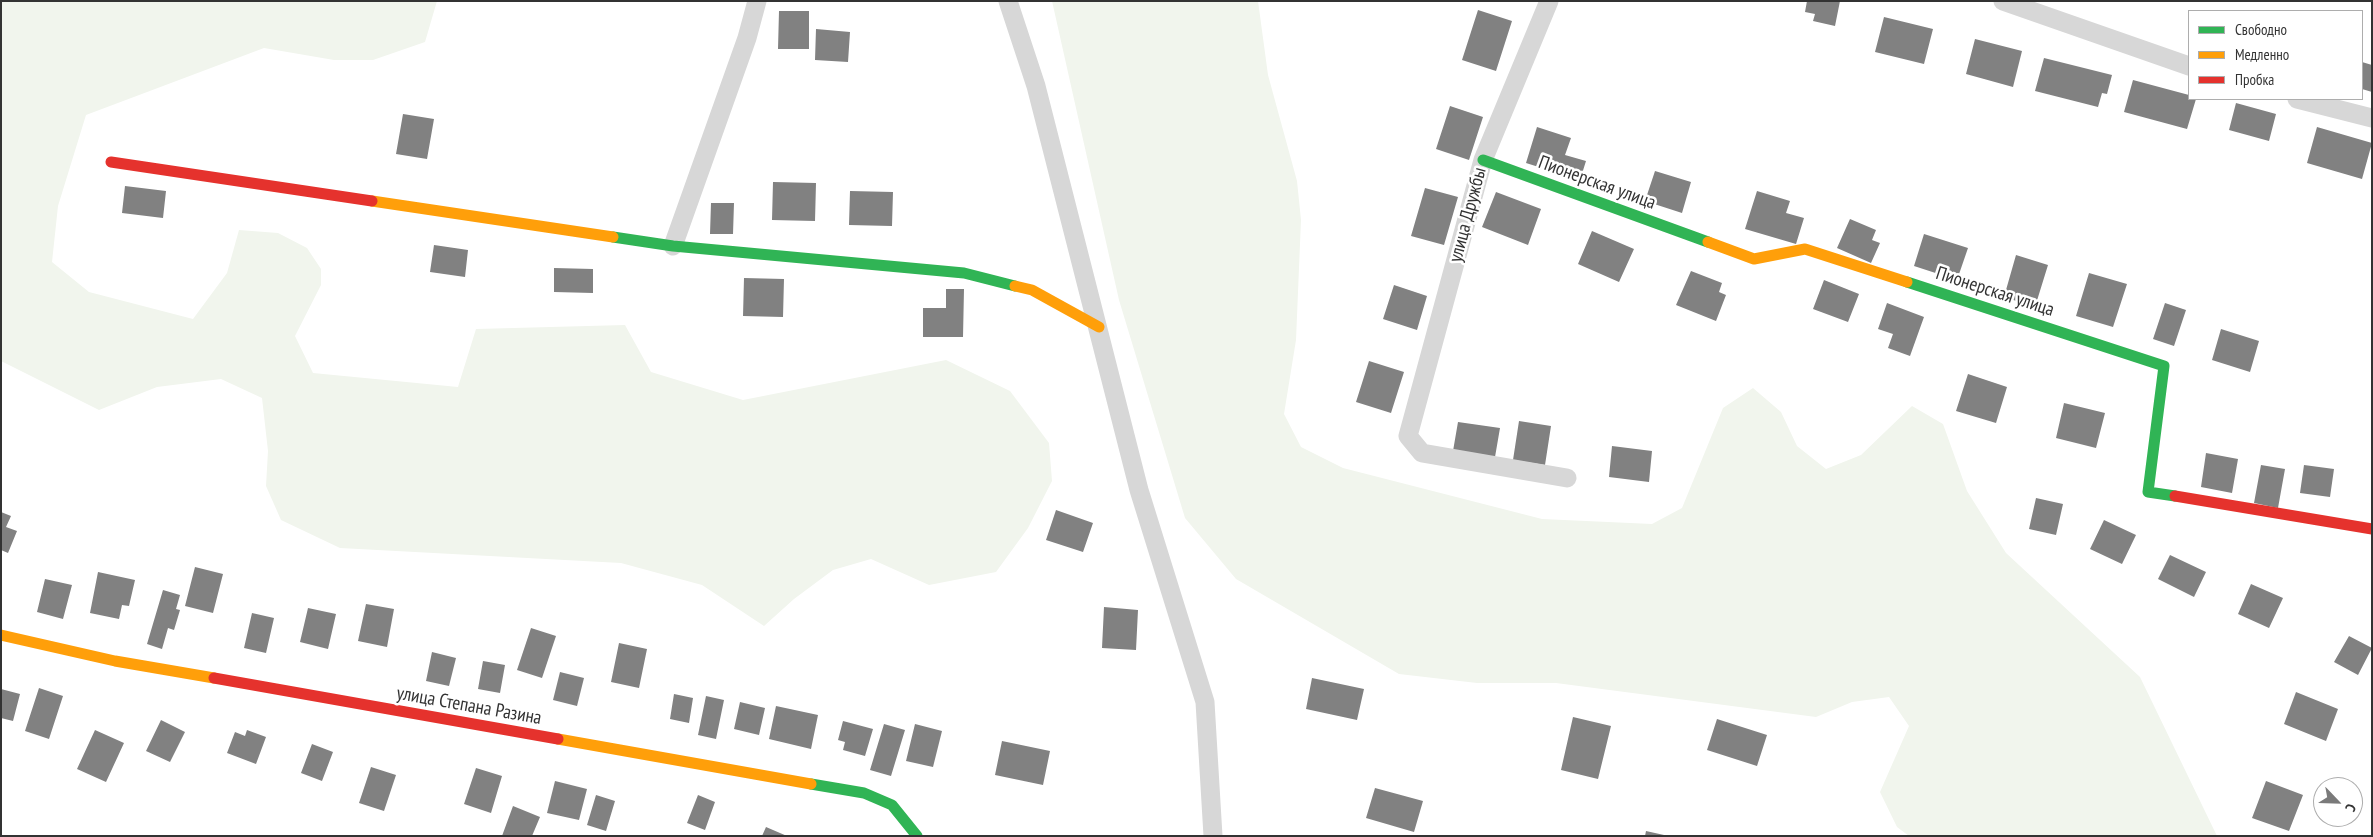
<!DOCTYPE html>
<html>
<head>
<meta charset="utf-8">
<style>
  body { margin:0 }
  #map { position:relative; width:2373px; height:837px; overflow:hidden; background:#fff; font-family:"PT Sans Narrow",sans-serif }
  canvas { display:block }
  .frame { position:absolute; inset:0; border:2px solid #333; pointer-events:none }
  .legend { position:absolute; left:2188px; top:10px; width:175px; height:90px; box-sizing:border-box; background:#fff; border:1px solid #adadad; margin:0; padding:6px 9px; list-style:none; font-size:15px; color:#333 }
  .legend li { display:flex; align-items:center; gap:10px; height:25px }
  .legend b { width:25px; border:1px solid #adadad }
  .north { position:absolute; left:2313px; top:777px; width:50px; height:50px; box-sizing:border-box; background:#fff; border:1px solid #adadad; border-radius:50%; rotate:114deg; font-size:14px; font-weight:700; line-height:20px; text-align:center; color:#333 }
  .north::after { content:''; display:block; margin:auto; width:18px; height:22px; background:#7a7a7a; clip-path:polygon(50% 0,100% 100%,50% 72%,0 100%) }
</style>
</head>
<body>
<div id="map">
<canvas width="2373" height="837"></canvas>
<div class="frame"></div>
<ul class="legend">
<li><b style="height:6px;background:#30b455"></b>Свободно</li>
<li><b style="height:6px;background:#ff9f0a"></b>Медленно</li>
<li><b style="height:6px;background:#e5322d"></b>Пробка</li>
</ul>
<div class="north">С</div>
</div>
<script>
const context = document.querySelector('canvas').getContext('2d');
context.lineJoin = 'round';
function fill(path, color) { context.fillStyle = color; context.fill(path, 'evenodd'); }
const poly = rows => new Path2D(rows.map(r => 'M' + r).join(''));
function trace(path, color, width, dash) { context.strokeStyle = color; context.lineWidth = width; context.lineCap = dash ? 'butt' : 'round'; context.setLineDash(dash || []); context.stroke(path); }
function write(font, color, halo, rows, align = 'center') {
  context.font = font + ' "PT Sans Narrow",sans-serif'; context.lineWidth = 5; context.setLineDash([]); context.textBaseline = 'middle'; context.strokeStyle = halo; context.fillStyle = color; for (const [text, x, y, turn = 0] of rows) {
    context.save(); context.translate(x, y); context.rotate((+turn || 0) * Math.PI / 180); context.textAlign = isNaN(turn) ? turn : align; if (halo) context.strokeText(text, 0, 0); context.fillText(text, 0, 0); context.restore();
  }
}
fill(poly([
  [1,1,437,1,425,42,373,60,334,60,264,48,86,115,58,206,52,262,89,292,193,319,227,273,239,230,278,233,307,248,321,269,321,285,295,336,313,373,458,387,476,329,625,325,651,372,743,400,946,360,1010,391,1049,443,1052,481,1028,528,996,572,929,585,871,559,833,570,794,599,764,626,702,585,621,563,340,548,281,520,266,486,268,451,262,398,221,379,157,387,99,410,1,361],
  [1052,1,1258,1,1268,75,1297,181,1301,220,1296,340,1284,414,1301,447,1343,468,1542,519,1652,524,1682,508,1723,408,1753,388,1781,412,1797,446,1826,469,1861,455,1912,406,1943,424,1967,491,2006,553,2140,677,2217,836,1909,836,1897,827,1880,792,1909,726,1889,697,1852,702,1816,717,1556,683,1477,683,1399,674,1236,579,1185,518,1119,300]
]), '#f1f5ed');
fill(poly([
  [1807,1,1840,1,1835,26,1813,21,1815,14,1805,12],
  [1478,10,1512,21,1496,71,1462,60],
  [779,11,809,11,809,49,778,49],
  [1884,17,1933,29,1924,64,1875,52],
  [816,29,850,32,848,62,815,60],
  [1975,39,2022,51,2013,87,1966,74],
  [2044,58,2112,75,2107,94,2102,93,2098,107,2035,91],
  [2362,62,2372,65,2372,92,2362,89],
  [2133,80,2189,95,2189,99,2196,99,2187,129,2124,112],
  [2236,103,2276,114,2269,141,2229,130],
  [1450,106,1483,117,1469,160,1436,149],
  [403,114,434,119,427,159,396,154],
  [1537,127,1571,138,1565,155,1586,161,1580,180,1526,163],
  [2317,127,2372,143,2362,179,2307,163],
  [1655,171,1691,182,1682,213,1645,201],
  [773,182,816,183,815,221,772,220],
  [125,186,166,191,163,218,122,213],
  [1425,188,1458,197,1444,245,1411,236],
  [850,191,893,192,892,226,849,225],
  [1757,191,1790,201,1786,213,1804,218,1796,244,1745,229],
  [1496,192,1541,209,1528,245,1482,227],
  [711,203,734,203,733,234,710,234],
  [1850,219,1876,230,1872,240,1880,243,1871,263,1837,248],
  [1592,231,1634,249,1619,282,1578,264],
  [1924,234,1968,248,1957,280,1914,266],
  [434,245,468,250,465,277,430,272],
  [2016,255,2048,265,2035,307,2004,297],
  [554,268,593,269,593,293,554,292],
  [1691,271,1722,283,1719,292,1726,295,1716,321,1676,305],
  [2089,273,2127,284,2113,327,2076,316],
  [744,278,784,279,783,317,743,316],
  [1824,280,1859,294,1848,322,1813,309],
  [1394,285,1427,296,1417,330,1383,319],
  [946,289,964,289,963,337,923,337,923,308,946,308],
  [1887,303,1924,317,1910,356,1888,348,1893,334,1878,329],
  [2165,303,2186,310,2174,346,2153,339],
  [2221,329,2259,341,2250,372,2212,360],
  [1369,361,1404,372,1391,413,1356,402],
  [1968,374,2007,387,1996,423,1956,411],
  [2064,403,2105,413,2096,448,2056,438],
  [1519,421,1551,426,1545,465,1513,460],
  [1458,422,1500,428,1495,457,1453,451],
  [1612,446,1652,451,1649,482,1609,477],
  [2206,453,2238,459,2232,493,2201,487],
  [2261,465,2285,469,2278,508,2254,503],
  [2304,465,2334,469,2330,497,2300,493],
  [2036,498,2063,504,2056,535,2029,529],
  [1056,510,1093,523,1083,552,1046,540],
  [1,512,11,516,6,527,17,531,8,553,1,550],
  [2104,520,2136,535,2122,564,2090,549],
  [2170,555,2206,572,2194,597,2158,579],
  [195,567,223,574,213,613,185,606],
  [98,572,135,580,129,606,122,605,119,619,90,613],
  [45,579,72,585,63,619,37,612],
  [2251,584,2283,598,2269,628,2238,614],
  [163,590,180,595,176,609,180,610,174,630,168,628,162,649,147,644],
  [366,604,394,609,387,647,358,641],
  [1104,607,1138,610,1136,650,1102,648],
  [308,608,336,614,328,649,300,642],
  [252,613,274,618,266,653,244,648],
  [531,628,556,636,542,678,517,670],
  [2349,636,2372,648,2358,675,2334,662],
  [619,643,647,649,639,688,611,682],
  [432,652,456,658,449,686,426,681],
  [483,661,505,665,500,693,478,689],
  [560,672,584,678,577,706,553,700],
  [1312,678,1364,689,1357,720,1306,709],
  [39,688,63,696,49,739,25,731],
  [1,689,20,694,13,721,1,718],
  [2296,692,2338,709,2326,741,2284,724],
  [674,694,693,698,689,723,670,719],
  [706,696,724,700,716,739,698,735],
  [740,702,765,708,759,735,734,729],
  [776,706,818,715,811,749,769,739],
  [1573,717,1611,726,1598,779,1561,770],
  [1717,719,1767,735,1757,766,1707,750],
  [161,720,185,732,170,762,146,751],
  [843,721,873,729,865,756,843,750,845,742,838,740],
  [884,724,905,730,891,776,870,770],
  [915,724,942,731,933,767,906,761],
  [95,730,124,743,106,782,77,769],
  [247,730,266,737,256,764,227,753,235,732,245,736],
  [1002,741,1050,751,1043,785,995,775],
  [312,744,333,752,322,781,301,773],
  [371,767,396,775,384,811,359,803],
  [476,768,502,776,491,813,464,804],
  [555,781,587,789,579,820,547,813],
  [2266,781,2303,795,2289,831,2252,818],
  [1375,788,1423,801,1414,832,1366,818],
  [596,795,615,801,606,831,587,825],
  [698,795,715,802,705,830,687,823],
  [513,806,540,817,532,836,502,836],
  [766,827,787,836,762,836],
  [1646,831,1664,835,1664,836,1645,836]
]), '#818181');
trace(poly([
  [1008,1,1036,86,1139,490,1205,702,1213,836],
  [1549,1,1483,160,1408,436,1422,453,1567,478],
  [2003,1,2189,66],
  [2297,99,2372,118],
  [673,246,747,38,757,1]
]), '#d7d7d7', 19);
trace(poly([
  [1483,160,1708,242],
  [613,237,673,246,964,273,1015,286],
  [1907,282,2164,366,2148,492,2175,496],
  [811,784,864,793,892,805,917,836]
]), '#30b455', 11);
trace(poly([
  [372,201,613,237],
  [1708,242,1754,259,1805,249,1907,282],
  [1015,286,1032,290,1099,327],
  [1,635,115,661,214,678],
  [558,739,811,784]
]), '#ff9f0a', 11);
trace(poly([
  [111,162,372,201],
  [2175,496,2372,529],
  [214,678,558,739]
]), '#e5322d', 11);
write('19px', '#333', '#fff', [
  ["Пионерская улица",1597,183,20],
  ["улица Дружбы",1468,215,-75],
  ["Пионерская улица",1995,292,18],
  ["улица Степана Разина",469,706,10]
]);
</script>
</body>
</html>
